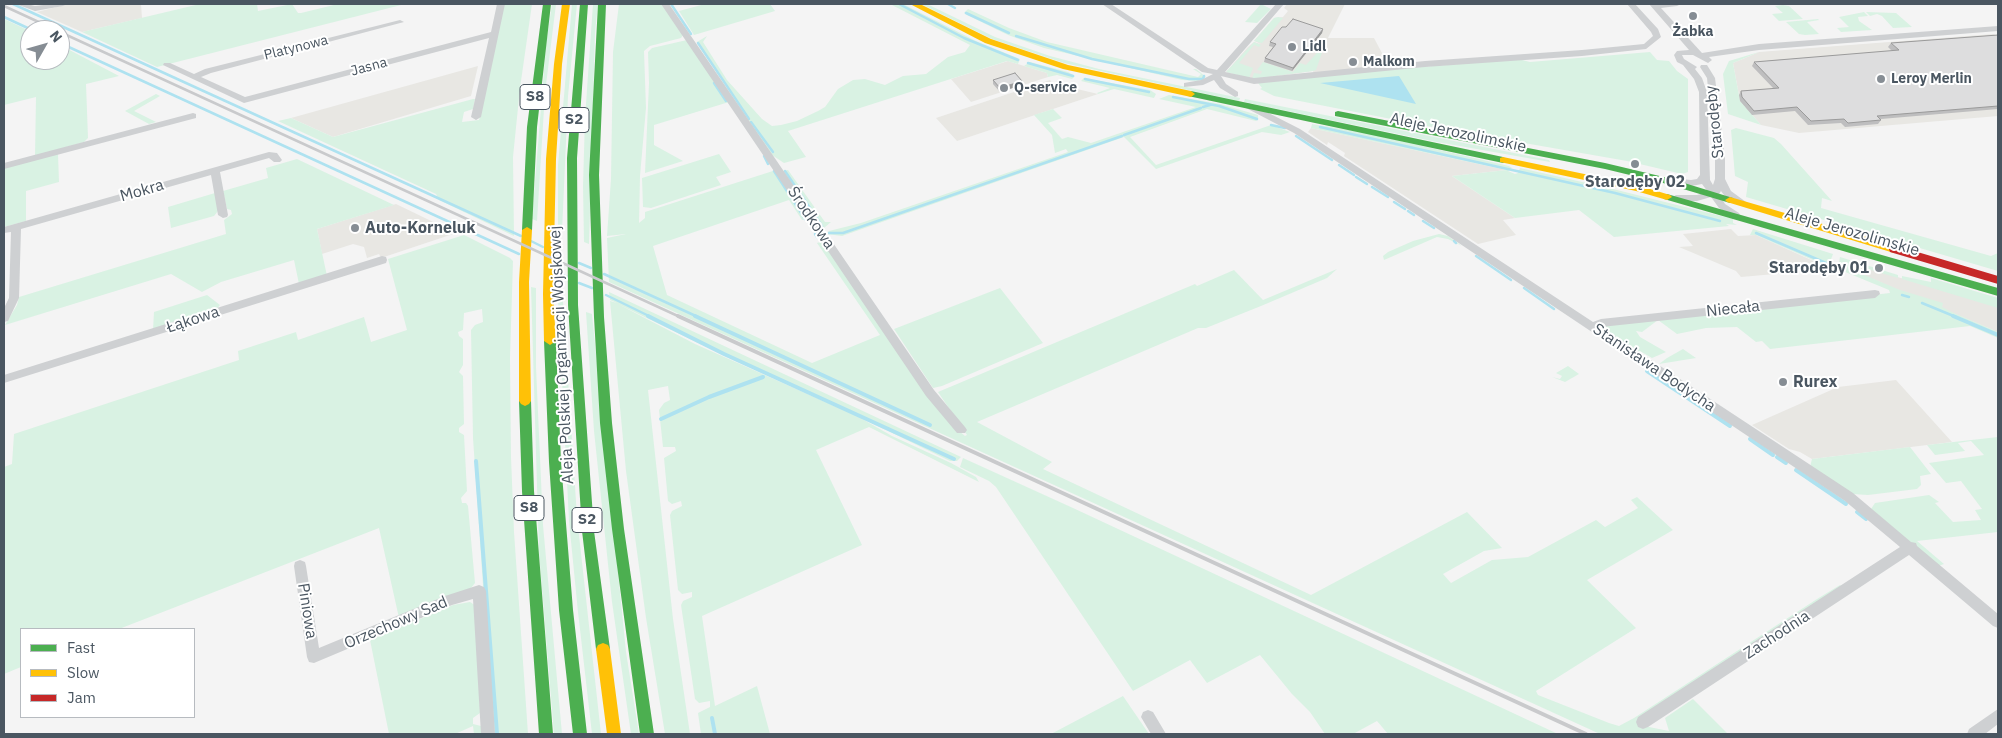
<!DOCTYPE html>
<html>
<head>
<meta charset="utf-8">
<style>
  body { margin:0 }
  #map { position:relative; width:2002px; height:738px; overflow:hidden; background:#f4f4f4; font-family:"IBM Plex Sans",sans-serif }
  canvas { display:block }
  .frame { position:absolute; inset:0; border:5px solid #4a5661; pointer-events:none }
  .legend { position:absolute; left:20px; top:628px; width:175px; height:90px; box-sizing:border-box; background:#fff; border:1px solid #b7bbc0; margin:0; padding:6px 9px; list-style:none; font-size:15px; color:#4a5661 }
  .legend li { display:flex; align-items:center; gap:10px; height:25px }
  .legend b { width:25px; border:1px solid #b7bbc0 }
  .north { position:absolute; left:20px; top:20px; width:50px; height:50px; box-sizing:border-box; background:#fff; border:1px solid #b7bbc0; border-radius:50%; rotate:52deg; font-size:14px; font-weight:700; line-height:20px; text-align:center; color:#4a5661 }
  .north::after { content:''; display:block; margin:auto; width:18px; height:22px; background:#868d94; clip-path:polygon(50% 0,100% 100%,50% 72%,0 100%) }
</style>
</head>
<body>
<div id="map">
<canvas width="2002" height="738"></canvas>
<div class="frame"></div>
<ul class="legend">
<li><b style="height:6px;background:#4caf50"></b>Fast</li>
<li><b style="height:6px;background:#ffc107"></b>Slow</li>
<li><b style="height:6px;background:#c62828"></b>Jam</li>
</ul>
<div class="north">N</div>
</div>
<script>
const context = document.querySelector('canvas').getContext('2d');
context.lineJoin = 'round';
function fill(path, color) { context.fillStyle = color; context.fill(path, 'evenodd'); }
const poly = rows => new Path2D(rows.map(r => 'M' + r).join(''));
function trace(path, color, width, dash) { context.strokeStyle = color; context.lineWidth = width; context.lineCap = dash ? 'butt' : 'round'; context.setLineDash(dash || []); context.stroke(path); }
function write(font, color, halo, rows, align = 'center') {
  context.font = font + ' "IBM Plex Sans",sans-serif'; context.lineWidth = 4; context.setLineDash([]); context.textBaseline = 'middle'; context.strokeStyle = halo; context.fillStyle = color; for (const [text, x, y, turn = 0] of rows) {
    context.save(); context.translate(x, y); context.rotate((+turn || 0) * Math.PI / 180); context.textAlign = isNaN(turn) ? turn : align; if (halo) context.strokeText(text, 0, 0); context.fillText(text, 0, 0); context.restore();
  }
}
fill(poly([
  [68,4,141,4,142,18,82,32,37,12],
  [1287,4,1345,4,1328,38,1374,38,1391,70,1315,76,1313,71,1256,79,1226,72,1248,47,1254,42,1261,44,1254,41,1274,18,1283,17,1288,11,1284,8],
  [1993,34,1998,36,1998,116,1799,133,1761,125,1740,101,1733,63,1759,52],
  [1008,61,1047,73,1048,77,971,102,951,79],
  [478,66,471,96,333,137,291,118],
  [1050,80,1052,83,1098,94,957,141,936,118],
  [1311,128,1507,170,1452,176,1515,218,1503,220,1516,235,1478,244,1344,156,1345,153,1328,142,1327,145,1308,132],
  [396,204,456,233,381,258,379,254,367,258,364,247,353,244,322,254,317,229],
  [1731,229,1738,236,1756,235,1831,269,1741,277,1736,271,1679,247,1693,246,1683,234],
  [1844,261,1998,307,1998,332,1844,267],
  [1896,380,1952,442,1812,459,1800,452,1789,449,1752,425,1838,387]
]), '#e8e7e3');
fill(poly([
  [200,4,257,4,258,11,292,4,298,13,301,13,338,4,405,4,157,67,82,32],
  [504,4,532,4,520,88,513,157,514,236,439,200,436,194,278,121,291,118,333,137,473,99,475,99,473,109,464,112,462,122,479,120],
  [552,4,556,4,545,93,537,221,532,219,546,45],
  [572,4,577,4,568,96,562,232,558,230,558,165],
  [593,4,598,4,595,33,589,244,584,242,583,186,585,118],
  [619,4,663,4,683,35,681,38,650,46,644,51,646,108,640,176,639,223,645,218,645,212,776,170,808,218,802,220,789,200,653,246,667,295,812,363,880,335,817,243,823,241,959,431,965,436,967,435,938,392,1195,284,1197,286,1234,270,1263,300,1337,269,1327,278,1261,306,1206,328,1198,328,977,422,1052,462,1043,469,1311,595,1467,512,1502,548,1484,551,1443,574,1451,583,1492,560,1528,557,1596,520,1605,527,1638,508,1631,500,1637,497,1673,530,1587,580,1636,628,1536,691,1538,695,1609,723,1619,726,1634,718,1817,599,1840,585,1842,587,1644,726,1669,731,1665,718,1693,699,1728,734,1600,734,609,282,607,238,626,234,607,236,611,179,613,52],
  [705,4,770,4,775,11,694,35,679,11],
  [890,4,903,4,976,41,1020,59,1018,64,1007,61,788,131,806,157,784,163,772,155,697,42,707,36,703,42,727,80,762,119,772,126,781,125,797,121,818,111,825,107,838,89,853,80,865,79,885,85,903,76,926,74,948,57,965,52,970,45],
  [921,4,927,4,995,37,1050,56,1099,69,1240,98,1239,101,1064,63,992,39],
  [1261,4,1271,9,1257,23,1245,22],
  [1783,5,1789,6,1803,19,1779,21,1772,14,1783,13,1775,6],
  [968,9,1009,28,1047,42,1198,77,1201,74,1193,69,1196,69,1206,77,1198,81,1182,80,1044,48,1008,35,967,15,964,13],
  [1864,12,1868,16,1858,17,1859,21,1872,30,1841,32,1837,28,1849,27,1839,17],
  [1866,12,1896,13,1912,27,1893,28,1882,16,1877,14,1870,16],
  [1278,17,1283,18,1262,43,1254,41,1274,18],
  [4,19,30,31,30,60,60,60,60,45,119,76,86,84,88,138,84,142,35,156,36,97,4,105],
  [1818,19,1819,20,1807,22,1819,34,1805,35,1799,34,1786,22],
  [687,40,729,102,654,125,654,145,683,161,645,173,649,83,648,52,652,48],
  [1254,42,1261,45,1259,47,1254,45,1239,63,1253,68,1249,78,1226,72],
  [1325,44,1316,70,1313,71,1252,79,1254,73,1261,74,1262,71,1257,70,1263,62,1293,72,1300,63,1306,65],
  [1650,52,1657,60,1669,61,1677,71,1688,79,1688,172,1682,174,1627,161,1427,126,1274,96,1260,89,1262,88,1258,83,1315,76,1518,59,1530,62],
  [1759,52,1733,63,1740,101,1761,125,1728,114,1723,74,1729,61],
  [1030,62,1068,72,1075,76,1072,79,1057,75,1048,77,1047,73,1024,66],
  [1084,78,1150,90,1156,94,1154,98,1114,89,1098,94,1097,93,1110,88,1081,81],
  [156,94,160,96,134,111,156,122,149,124,125,111],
  [1169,95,1220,104,1258,115,1258,119,1256,121,1207,109,1130,137,1156,165,1271,125,1290,132,1281,135,1262,132,1156,169,1124,137,842,236,826,234,829,231,861,223,1068,152,1066,149,1055,153,1052,135,1034,115,1053,109,1062,118,1048,123,1062,139,1068,137,1091,143,1196,107,1159,99],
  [1245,99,1549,160,1550,162,1437,142,1244,102],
  [1312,124,1366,133,1509,166,1512,168,1508,171,1515,174,1518,173,1520,168,1609,188,1733,219,1733,223,1737,225,1726,224,1729,226,1614,237,1579,210,1515,218,1452,176,1507,170,1311,128],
  [1736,128,1774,138,1781,144,1832,201,1822,198,1821,208,1991,256,1998,253,1998,271,1746,197,1748,182,1735,176,1731,130],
  [58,154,59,182,26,191,26,221,4,227,4,168],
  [719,154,731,172,716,177,721,185,651,208,643,207,642,178],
  [297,159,394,205,317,229,327,276,299,284,294,260,221,282,202,292,171,274,5,325,17,305,19,297,226,234,224,220,232,214,231,210,227,209,223,191,268,178,266,168],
  [788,170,825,222,831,222,824,228,820,227,782,171],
  [215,193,218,211,214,216,171,228,168,207],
  [1753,229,1833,254,1830,262,1824,265,1756,235,1750,235],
  [1439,234,1448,236,1462,246,1448,239,1437,237,1384,260,1383,256,1388,252,1413,241],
  [464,235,510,258,513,261,510,358,511,457,514,532,528,734,493,734,473,438,471,330,475,325,483,322,482,309,464,313,463,330,458,332,459,336,463,339,463,365,459,372,463,376,464,424,459,428,459,432,464,435,467,491,461,498,462,503,466,503,468,506,475,583,471,588,399,618,379,528,119,629,21,629,21,667,4,674,4,467,12,464,14,434,239,360,238,351,296,332,298,340,364,317,371,342,407,330,388,259],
  [1840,257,1898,275,1898,278,1861,267,1850,269,1900,290,1943,303,1942,307,1954,313,1998,332,1998,338,1970,326,1770,349,1762,341,1756,342,1737,327,1706,328,1677,334,1658,320,1642,332,1636,331,1640,337,1666,352,1652,358,1640,351,1638,353,1601,327,1607,325,1890,293,1889,290,1838,269],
  [1902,276,1931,282,1931,278,1998,298,1998,308,1902,279],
  [531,287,536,288,536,367,543,525,562,734,554,734,539,552],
  [1000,288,1043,343,942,386,933,388,894,329],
  [609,292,961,457,957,461,950,461,857,416,892,436,951,463,976,477,979,482,869,427,816,450,862,545,702,616,715,706,757,686,770,734,701,734,698,713,710,707,710,701,699,703,695,699,681,605,683,601,692,597,692,592,682,594,678,590,670,515,672,511,682,506,681,501,672,504,668,501,664,458,676,451,675,447,663,447,659,410,664,403,670,400,668,386,648,390,673,619,690,734,665,734,646,618,626,471,610,301,617,303,610,300],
  [618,304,700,344,848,412,695,344],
  [207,295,220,305,216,310,153,330,154,312],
  [558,299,563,301,577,517,601,734,592,734,578,612,569,521],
  [586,312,592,314,626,652,639,734,631,734,612,602,594,431],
  [1683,349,1696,358,1659,364,1667,358],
  [1568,366,1579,374,1565,382,1552,377,1560,379,1562,376,1556,373],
  [1998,437,1998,532,1917,541,1944,564,1938,566,1871,509,1875,503,1929,495,1939,502,1935,503,1953,522,1981,520,1975,510,1982,509,1961,481,1946,483,1929,463,1984,455,1971,441,1958,443,1965,451,1935,455,1927,445],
  [1910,447,1931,474,1920,476,1921,485,1917,489,1868,495,1852,494,1810,467,1812,459],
  [963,458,1073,508,1558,734,1388,734,1377,721,1353,734,1325,734,1310,712,1292,694,1260,655,1207,683,1190,660,1133,691,996,487,989,481,960,467],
  [470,602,476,606,480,713,473,718,473,724,481,726,483,734,474,734,473,726,455,734,389,734,370,640,453,605],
  [1123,696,1149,734,1051,734]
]), '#d9f2e3');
fill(poly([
  [1399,76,1416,104,1320,83]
]), '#aee2f0');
trace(poly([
  [13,4,521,236],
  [671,4,691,34],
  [899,4,964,38,1018,60],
  [948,4,955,8],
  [966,13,1009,33],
  [4,17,32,30],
  [1016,36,1092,59,1189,79,1203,79,1204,76],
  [60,43,519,254],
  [698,43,749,119],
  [1028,63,1073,76],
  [1085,79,1149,92],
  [714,83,726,101],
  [1173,97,1219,106,1257,119],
  [1203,107,1210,105],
  [751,122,773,152],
  [1271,125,1285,128],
  [1320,127,1615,193,1720,221],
  [1124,135,1201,108],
  [1296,136,1332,160],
  [764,156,768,164],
  [1339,165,1354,175],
  [774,171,805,219],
  [785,171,822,226],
  [1356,177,1367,184],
  [1372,187,1388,197],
  [1394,202,1405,209],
  [1408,211,1414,215],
  [1423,221,1434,228],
  [810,225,814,231],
  [829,233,843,233,1122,136],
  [1756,233,1826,263],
  [815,234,817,237],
  [531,241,543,247],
  [1454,241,1456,243],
  [1476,256,1511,280],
  [579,263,591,268],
  [554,271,567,277],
  [604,274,698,317],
  [579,283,592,288],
  [1524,288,1554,309],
  [606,295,651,317],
  [1902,295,1909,297],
  [1922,303,1956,317]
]), '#aee2f0', 2.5);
trace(poly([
  [648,316,724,354,954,459],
  [695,316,930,425],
  [1953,316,1998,335],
  [1647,371,1730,426],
  [661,419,709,397,763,377],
  [1750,439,1773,455],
  [1777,457,1786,463],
  [476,461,497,734],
  [1796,470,1846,504],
  [1857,512,1866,519],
  [712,718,715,734]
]), '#aee2f0', 4);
fill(poly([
  [16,4,27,4,35,6,51,4,67,4,63,6,35,11,16,4],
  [497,4,505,4,481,117,476,120,471,117,489,38,244,103,163,65,164,63,170,63,194,74,205,69,400,20,404,22,211,73,201,77,245,97,491,32,497,4],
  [661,4,669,4,934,390,965,427,967,430,965,433,957,433,926,396,661,4],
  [1102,4,1111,4,1208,68,1217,70,1276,4,1284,4,1225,72,1254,78,1425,61,1582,50,1644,44,1653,36,1651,32,1627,4,1635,4,1658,29,1661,37,1646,49,1582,56,1425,67,1254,84,1221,76,1226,84,1238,92,1238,96,1235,97,1220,88,1214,80,1203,85,1184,87,1184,83,1201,80,1213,74,1202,72,1102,4],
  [1649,4,1681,4,1677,6,1661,8,1702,53,1759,44,1998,26,1998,31,1759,50,1709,57,1712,60,1708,63,1693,55,1682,55,1684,59,1697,67,1695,69,1702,78,1707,92,1710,180,1713,185,1715,179,1715,158,1707,78,1700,67,1701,65,1707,65,1715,78,1725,158,1725,179,1731,191,1746,202,1744,204,1738,204,1724,195,1721,191,1719,194,1725,204,1739,213,1740,215,1735,218,1719,208,1711,197,1697,201,1676,201,1671,198,1676,195,1697,195,1708,192,1702,184,1691,186,1672,184,1667,181,1672,178,1691,180,1697,179,1700,175,1699,92,1694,79,1683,65,1677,62,1674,55,1677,51,1689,50,1649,4],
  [1249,103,1300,129,1593,322,1601,319,1875,290,1879,291,1880,294,1875,298,1601,327,1853,493,1911,542,1916,543,1917,546,1998,614,1998,628,1993,626,1909,555,1648,727,1643,729,1638,727,1636,722,1638,717,1900,547,1845,501,1294,133,1246,108,1246,104,1249,103],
  [193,113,196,114,196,118,4,169,4,163,193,113],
  [269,152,277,153,282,160,280,162,274,162,269,158,220,172,228,215,227,217,223,218,218,215,211,175,21,229,19,298,8,321,4,322,4,308,9,298,11,232,4,233,4,227,269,152],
  [382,256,386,257,387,260,386,263,4,383,4,375,382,256],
  [300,560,305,562,306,566,319,648,445,596,479,585,484,587,486,591,495,734,481,734,473,599,452,605,314,663,309,662,307,657,294,566,295,562,300,560],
  [1998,709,1998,724,1985,734,1967,734,1969,729,1998,709],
  [1148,710,1153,712,1166,734,1151,734,1141,717,1143,712,1148,710]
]), '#ced0d2');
fill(poly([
  [543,4,551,4,537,127,532,230,527,233,522,230,527,127,543,4],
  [580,4,588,4,577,158,578,305,594,531,610,649,608,653,603,655,598,653,596,649,582,531,568,305,567,158,580,4],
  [598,4,606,4,599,175,604,317,612,423,624,529,654,734,640,734,612,529,600,423,594,317,589,175,598,4],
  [1191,91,1503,157,1508,160,1503,163,1188,96,1188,92,1191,91],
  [1338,111,1605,163,1668,178,1733,198,1735,200,1730,203,1663,183,1605,169,1335,116,1335,112,1338,111],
  [1667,194,1998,288,1998,296,1664,199,1662,197,1664,195,1667,194],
  [550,337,556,341,561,462,573,610,587,734,573,734,559,610,549,462,544,341,550,337],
  [525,396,529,398,531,401,534,491,553,734,539,734,522,491,519,401,521,398,525,396]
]), '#4caf50');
fill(poly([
  [562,4,570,4,562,64,556,159,553,294,556,341,550,345,544,341,543,294,546,159,554,64,562,4],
  [910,4,920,4,991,39,1068,65,1191,91,1195,94,1191,97,1063,69,985,43,910,4],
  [1503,157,1637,185,1670,195,1672,197,1667,200,1636,191,1500,162,1500,158,1503,157],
  [1730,197,1898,246,1899,249,1894,253,1727,202,1725,200,1730,197],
  [527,227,532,230,529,282,531,401,529,404,525,406,521,404,519,401,519,282,522,230,527,227],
  [603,643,608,645,610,649,621,734,607,734,596,649,598,645,603,643]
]), '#ffc107');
fill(poly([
  [1894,245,1998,276,1998,284,1890,252,1889,249,1890,246,1894,245]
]), '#c62828');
trace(poly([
  [4,6,56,30],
  [60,32,680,317]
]), '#c9cacc', 2.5);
trace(poly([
  [678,316,1586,734]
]), '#c9cacc', 4);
fill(poly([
  [1286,27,1323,29,1322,33,1292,71,1264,62,1265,58,1273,47,1269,46,1270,42],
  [1998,35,1998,109,1881,119,1881,120,1878,124,1845,127,1841,123,1808,125,1795,111,1752,115,1740,101,1739,95,1741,91,1774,89,1752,66,1754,62,1892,51,1888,47,1891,43],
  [993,80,1022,85,1000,92,993,84]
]), '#bebebf');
fill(poly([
  [1323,29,1322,33,1292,71,1293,68],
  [1022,81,1022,85,1000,92,1000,88]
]), '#9b9b9b');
const building = poly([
  [1293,19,1323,29,1293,68,1265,58,1276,44,1270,42,1282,27,1286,27,1293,19],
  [1998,35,1998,106,1877,116,1881,120,1848,123,1844,119,1811,121,1797,107,1754,111,1742,97,1741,91,1779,88,1754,62,1899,50,1891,43,1998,35],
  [1015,73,1022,81,1000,88,993,80,1015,73]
]);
fill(building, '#ddddde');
trace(building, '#9b9b9b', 1);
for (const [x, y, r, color] of [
  [1693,16,5,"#868d94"],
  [1292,47,5,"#868d94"],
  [1353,62,5,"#868d94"],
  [1881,79,5,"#868d94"],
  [1004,88,5,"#868d94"],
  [1635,164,5,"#868d94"],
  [355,228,5,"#868d94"],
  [1879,268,5,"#868d94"],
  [1783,382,5,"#868d94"]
]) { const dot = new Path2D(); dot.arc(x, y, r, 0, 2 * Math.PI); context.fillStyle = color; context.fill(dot); trace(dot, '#fff', 2); }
write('bold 14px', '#4a5661', '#fff', [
  ["Żabka",1693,32,"center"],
  ["Lidl",1302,47],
  ["Malkom",1363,62],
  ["Leroy Merlin",1891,79],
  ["Q-service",1014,88]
], 'left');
write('14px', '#4a5661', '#fff', [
  ["Platynowa",296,48,-14],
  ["Jasna",369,67,-15]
]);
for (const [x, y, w] of [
  [535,97,30],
  [574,120,30],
  [529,508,30],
  [587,520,30]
]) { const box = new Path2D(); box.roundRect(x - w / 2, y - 12.5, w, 25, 4); context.fillStyle = '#fff'; context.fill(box); trace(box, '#4a5661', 1); }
write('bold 15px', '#4a5661', null, [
  ["S8",535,97],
  ["S2",574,120],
  ["S8",529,508],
  ["S2",587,520]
]);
write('16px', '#4a5661', '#fff', [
  ["Starodęby",1715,122,-96],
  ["Aleje Jerozolimskie",1458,133,12],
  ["Mokra",142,191,-16],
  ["Środkowa",811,218,56],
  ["Aleje Jerozolimskie",1852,232,16],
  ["Niecała",1733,309,-6],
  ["Łąkowa",193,320,-18],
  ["Aleja Polskiej Organizacji Wojskowej",562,355,-93],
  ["Stanisława Bodycha",1654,368,34],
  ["Piniowa",307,611,81],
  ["Orzechowy Sad",396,623,-23],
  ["Zachodnia",1777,635,-33]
]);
write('bold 16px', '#4a5661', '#fff', [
  ["Starodęby 02",1635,182,"center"],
  ["Auto-Korneluk",365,228],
  ["Starodęby 01",1869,268,"right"],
  ["Rurex",1793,382]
], 'left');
</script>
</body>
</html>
